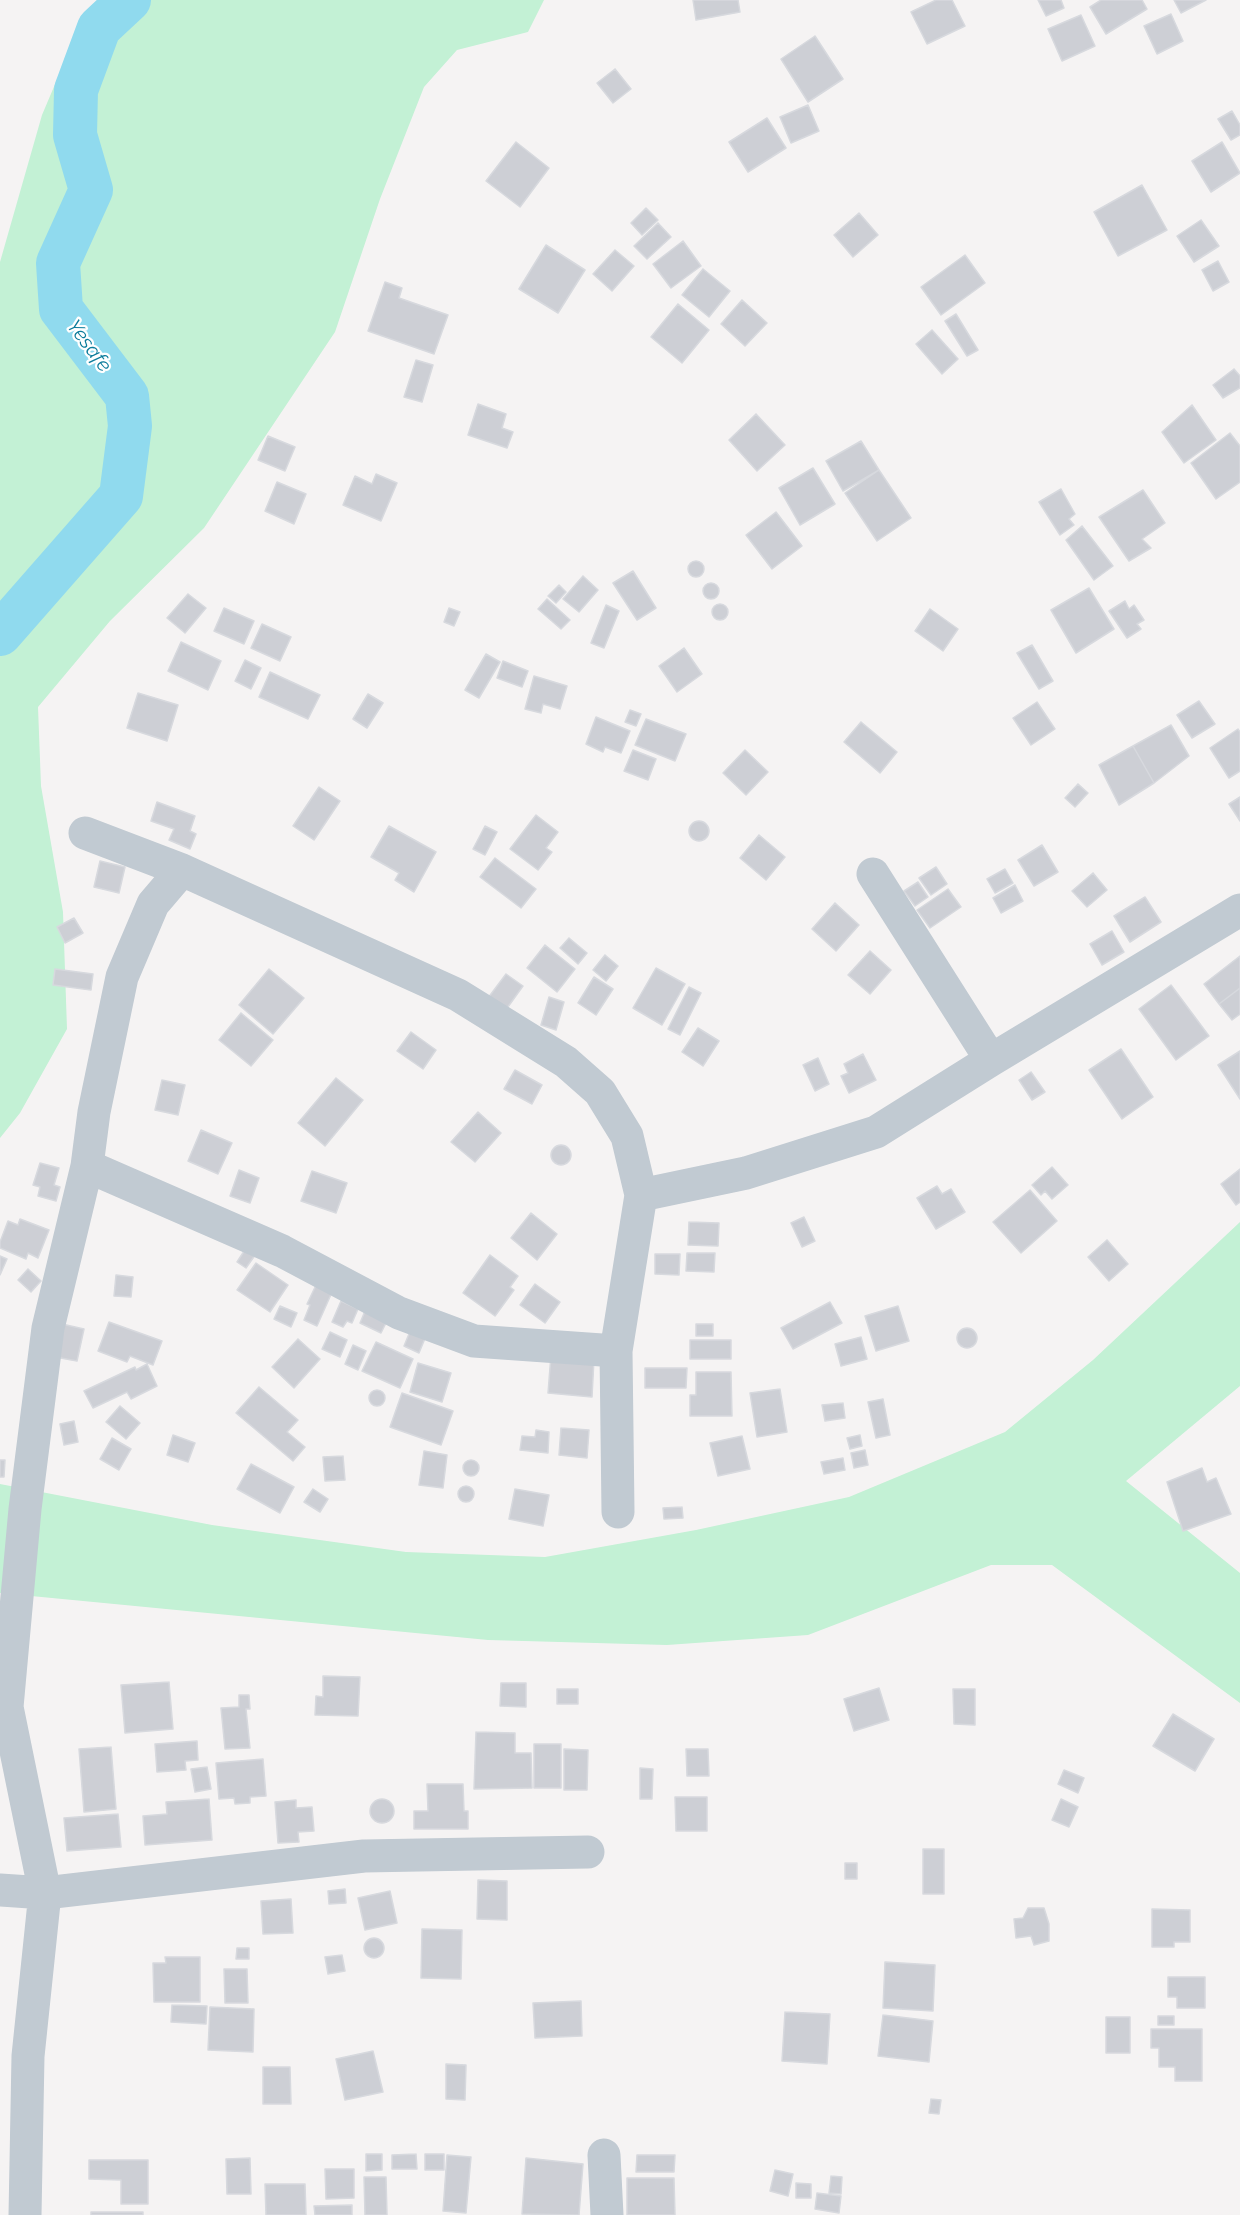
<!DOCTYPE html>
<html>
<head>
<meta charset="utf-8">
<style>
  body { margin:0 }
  canvas { display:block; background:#f5f3f3 }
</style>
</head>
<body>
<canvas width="1240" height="2215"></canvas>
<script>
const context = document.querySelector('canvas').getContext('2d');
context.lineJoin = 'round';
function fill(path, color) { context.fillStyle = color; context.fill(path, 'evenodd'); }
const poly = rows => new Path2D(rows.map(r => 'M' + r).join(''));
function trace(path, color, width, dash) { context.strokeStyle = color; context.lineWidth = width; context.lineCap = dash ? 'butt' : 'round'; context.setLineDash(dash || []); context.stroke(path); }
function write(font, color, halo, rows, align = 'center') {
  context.font = font + ' Raleway,sans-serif'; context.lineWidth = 4.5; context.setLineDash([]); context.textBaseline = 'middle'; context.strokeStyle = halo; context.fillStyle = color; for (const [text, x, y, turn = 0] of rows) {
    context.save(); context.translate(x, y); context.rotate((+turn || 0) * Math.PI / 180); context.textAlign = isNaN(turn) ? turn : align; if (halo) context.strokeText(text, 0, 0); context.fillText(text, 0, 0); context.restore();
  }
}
fill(poly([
  [104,0,544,0,528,32,457,50,424,87,380,199,335,332,204,528,110,621,38,707,41,786,63,912,67,1029,20,1113,0,1138,0,262,42,115,78,30],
  [1240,1222,1240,1386,1126,1481,1240,1573,1240,1703,1052,1565,991,1565,808,1635,667,1645,488,1640,0,1593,0,1484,212,1525,406,1552,545,1557,696,1530,849,1497,1005,1432,1093,1360]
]), '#c3f1d5');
trace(poly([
  [0,634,121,496,130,426,127,396,61,309,58,263,91,190,75,135,76,90,99,28,129,0]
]), '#90daee', 44);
const building = poly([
  [693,0,738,0,740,12,696,20,693,0],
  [936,0,952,0,965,26,927,44,911,12,936,0],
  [1038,0,1061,0,1064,8,1046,16,1038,0],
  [1101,0,1142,0,1147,9,1106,34,1090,7,1101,0],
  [1174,0,1206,0,1181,13,1174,0],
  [1171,14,1183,41,1157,54,1144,26,1171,14],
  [1081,15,1095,46,1062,61,1048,29,1081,15],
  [815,36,843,79,808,102,781,59,815,36],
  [615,69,631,89,613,103,597,83,615,69],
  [808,105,819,131,791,143,780,117,808,105],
  [1232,111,1240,125,1240,135,1231,140,1218,119,1232,111],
  [767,118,786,148,748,172,729,142,767,118],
  [516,142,549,168,520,207,486,181,516,142],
  [1222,142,1240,173,1211,192,1192,161,1222,142],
  [1142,185,1167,230,1118,256,1094,212,1142,185],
  [646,208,658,220,642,235,631,223,646,208],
  [859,213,878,235,853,257,834,235,859,213],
  [1201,220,1219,246,1194,262,1177,236,1201,220],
  [658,223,671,237,647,259,634,246,658,223],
  [683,241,701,266,671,288,653,264,683,241],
  [546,245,585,270,558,313,519,289,546,245],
  [615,250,634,266,612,291,593,274,615,250],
  [965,255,985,283,941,315,921,287,965,255],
  [1218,261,1229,282,1213,291,1202,270,1218,261],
  [703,269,730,291,709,317,682,295,703,269],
  [385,282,402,288,399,298,448,315,434,354,368,331,385,282],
  [742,300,767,323,745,346,721,324,742,300],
  [678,304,709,330,682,363,651,337,678,304],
  [956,314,978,350,967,356,945,321,956,314],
  [932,330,958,359,942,374,916,344,932,330],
  [416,360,433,365,422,402,404,397,416,360],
  [1234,369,1240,376,1240,388,1223,398,1213,385,1234,369],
  [478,404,506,414,502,428,513,432,507,448,468,435,478,404],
  [1192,405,1216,440,1184,463,1162,432,1192,405],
  [756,414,785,445,757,471,729,440,756,414],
  [1230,433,1240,446,1240,482,1216,499,1191,463,1230,433],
  [268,436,295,447,285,471,258,460,268,436],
  [861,441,879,470,843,491,826,461,861,441],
  [813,468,835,504,800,525,779,488,813,468],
  [879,470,911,518,877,541,845,493,879,470],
  [376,474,397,483,381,521,343,505,355,476,372,484,376,474],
  [277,482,306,494,294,524,265,511,277,482],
  [1061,489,1075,514,1069,519,1074,525,1060,535,1039,502,1061,489],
  [1143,490,1165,523,1142,539,1151,548,1129,561,1099,517,1143,490],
  [776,512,802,546,772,569,746,535,776,512],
  [1082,526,1113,566,1094,580,1066,540,1082,526],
  '688 569a8 8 0 1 1 16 0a8 8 0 1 1-16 0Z',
  [633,571,656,608,637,620,613,583,633,571],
  [583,576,598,590,579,612,563,599,583,576],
  '703 591a8 8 0 1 1 16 0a8 8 0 1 1-16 0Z',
  [559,585,566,592,556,603,548,596,559,585],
  [1089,588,1114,629,1076,653,1051,610,1089,588],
  [188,594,206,608,185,633,167,618,188,594],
  [547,599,570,620,561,629,538,609,547,599],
  [1125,601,1129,609,1134,605,1144,620,1137,624,1141,629,1127,638,1109,611,1125,601],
  '712 612a8 8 0 1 1 16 0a8 8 0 1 1-16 0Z',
  [606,605,619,611,604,648,591,643,606,605],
  [224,608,254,621,244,644,214,631,224,608],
  [449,608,460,612,454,626,444,622,449,608],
  [930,609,958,629,943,651,915,631,930,609],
  [262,624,291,637,280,661,251,648,262,624],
  [181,642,221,661,208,690,168,671,181,642],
  [1032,645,1053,681,1039,689,1017,653,1032,645],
  [684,648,702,674,677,692,659,666,684,648],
  [486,654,500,662,479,698,465,690,486,654],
  [245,660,261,668,251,689,235,681,245,660],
  [503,661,528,671,522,687,497,678,503,661],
  [270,672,320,695,308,719,259,697,270,672],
  [534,676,567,686,560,709,543,704,541,713,525,709,534,676],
  [138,693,178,705,167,741,127,728,138,693],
  [368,694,383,703,367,728,353,719,368,694],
  [1199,701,1215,724,1192,738,1177,715,1199,701],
  [1037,702,1055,729,1031,745,1013,718,1037,702],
  [630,710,641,714,636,726,625,722,630,710],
  [596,717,630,731,621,753,605,747,603,752,586,744,596,717],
  [646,719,686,734,675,761,635,745,646,719],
  [861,722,897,752,880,773,844,742,861,722],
  [1171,725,1189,756,1154,783,1133,746,1171,725],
  [1238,729,1240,732,1240,771,1229,778,1210,748,1238,729],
  [1133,746,1154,783,1119,805,1099,765,1133,746],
  [633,750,656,759,648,780,624,771,633,750],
  [745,750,768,772,746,795,723,773,745,750],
  [1078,784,1088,793,1075,807,1065,798,1078,784],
  [319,787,340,801,314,840,293,826,319,787],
  [1240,797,1240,821,1229,804,1240,797],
  [157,802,195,816,190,831,196,834,190,849,169,840,174,829,151,821,157,802],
  [536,815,558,832,546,848,552,852,538,870,510,849,536,815],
  '689 831a10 10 0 1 1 20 0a10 10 0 1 1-20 0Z',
  [389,826,436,852,414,892,395,880,399,873,371,857,389,826],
  [485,826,497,832,485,855,473,849,485,826],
  [759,835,785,857,766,880,740,858,759,835],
  [1042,845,1058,872,1034,886,1018,860,1042,845],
  [495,858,536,889,521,908,480,877,495,858],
  [100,861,125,867,119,893,94,887,100,861],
  [936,867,947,884,931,895,919,878,936,867],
  [1005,869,1013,883,995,893,987,879,1005,869],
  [1093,873,1107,890,1087,907,1072,891,1093,873],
  [918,882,928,897,915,906,904,891,918,882],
  [1015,885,1023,901,1001,913,993,898,1015,885],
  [948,889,961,907,930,928,917,910,948,889],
  [1145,897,1161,922,1130,942,1114,916,1145,897],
  [835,903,859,925,836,951,812,929,835,903],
  [74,918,83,933,65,943,57,927,74,918],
  [1112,931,1124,952,1102,965,1090,944,1112,931],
  [569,938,587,953,578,964,560,948,569,938],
  [545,945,575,969,557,992,527,968,545,945],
  [870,951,891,970,870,994,848,975,870,951],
  [605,955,618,966,606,981,593,970,605,955],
  [1240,956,1240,988,1219,1004,1204,984,1240,956],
  [656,968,685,984,662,1025,633,1008,656,968],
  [55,969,93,974,91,990,53,985,55,969],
  [269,969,304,998,273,1034,239,1005,269,969],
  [506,974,523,986,505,1011,488,998,506,974],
  [594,977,613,989,596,1015,578,1003,594,977],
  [1171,985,1209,1036,1176,1060,1139,1009,1171,985],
  [689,987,701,993,680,1035,668,1029,689,987],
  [1240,988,1240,1014,1232,1020,1219,1004,1240,988],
  [549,997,564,1002,556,1030,541,1025,549,997],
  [241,1013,273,1040,251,1066,219,1040,241,1013],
  [698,1028,719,1041,703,1066,682,1052,698,1028],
  [411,1032,436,1050,423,1069,397,1051,411,1032],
  [1121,1049,1153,1097,1122,1119,1089,1070,1121,1049],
  [1240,1051,1240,1099,1218,1065,1240,1051],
  [863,1054,876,1080,849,1093,841,1076,848,1073,844,1064,863,1054],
  [818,1058,829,1084,815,1091,803,1065,818,1058],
  [515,1070,542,1085,532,1104,504,1089,515,1070],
  [1031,1072,1045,1092,1032,1100,1019,1080,1031,1072],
  [336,1078,363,1100,325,1146,298,1123,336,1078],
  [162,1080,185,1085,178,1115,155,1110,162,1080],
  [478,1112,501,1133,475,1162,451,1142,478,1112],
  [201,1130,232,1143,218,1174,188,1161,201,1130],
  '551 1155a10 10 0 1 1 20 0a10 10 0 1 1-20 0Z',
  [40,1163,59,1168,54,1185,60,1187,56,1201,38,1196,40,1187,33,1185,40,1163],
  [1052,1167,1068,1185,1052,1199,1045,1191,1041,1195,1032,1185,1052,1167],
  [1240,1169,1240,1202,1236,1205,1221,1184,1240,1169],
  [239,1170,259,1178,250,1203,230,1196,239,1170],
  [312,1171,347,1183,336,1213,301,1201,312,1171],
  [937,1186,942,1194,951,1189,965,1212,936,1229,917,1198,937,1186],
  [1030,1190,1057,1221,1021,1253,993,1222,1030,1190],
  [531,1213,557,1234,537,1260,511,1238,531,1213],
  [804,1217,815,1241,802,1247,791,1223,804,1217],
  [20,1219,49,1230,38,1258,28,1253,26,1259,0,1248,0,1242,8,1221,18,1225,20,1219],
  [689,1222,719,1223,718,1246,688,1245,689,1222],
  [1107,1240,1128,1264,1109,1281,1088,1257,1107,1240],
  [248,1245,258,1251,246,1268,237,1262,248,1245],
  [687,1253,715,1253,714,1272,686,1271,687,1253],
  [655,1254,680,1254,679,1275,655,1274,655,1254],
  [490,1255,518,1276,510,1287,514,1290,495,1316,463,1293,490,1255],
  [0,1256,7,1259,0,1275,0,1256],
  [256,1263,288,1285,270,1312,237,1290,256,1263],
  [28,1269,41,1281,31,1292,18,1280,28,1269],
  [116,1275,133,1277,131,1297,114,1296,116,1275],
  [317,1283,333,1290,317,1326,304,1320,310,1305,307,1304,317,1283],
  [535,1284,560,1302,545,1323,520,1305,535,1284],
  [341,1301,358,1309,352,1323,347,1321,343,1327,332,1322,341,1301],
  [830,1302,842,1323,793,1349,781,1328,830,1302],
  [280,1306,297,1313,291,1327,274,1319,280,1306],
  [898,1306,909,1341,876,1351,865,1316,898,1306],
  [365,1311,387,1321,381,1333,360,1323,365,1311],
  [109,1322,162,1341,153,1365,130,1356,127,1362,98,1351,109,1322],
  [62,1324,84,1329,77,1361,55,1357,62,1324],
  [696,1324,713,1324,713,1336,696,1336,696,1324],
  '957 1338a10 10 0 1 1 20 0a10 10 0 1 1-20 0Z',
  [411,1329,426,1336,419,1353,404,1346,411,1329],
  [330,1332,347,1340,340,1357,322,1349,330,1332],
  [861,1337,867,1359,841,1366,835,1344,861,1337],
  [298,1339,320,1359,294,1388,272,1367,298,1339],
  [690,1340,731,1340,731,1359,690,1359,690,1340],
  [376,1342,413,1359,400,1388,362,1371,376,1342],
  [353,1345,366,1351,358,1370,345,1364,353,1345],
  [551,1355,594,1359,592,1397,548,1393,551,1355],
  [418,1363,451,1373,442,1402,410,1392,418,1363],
  [147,1364,157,1386,131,1399,127,1392,93,1408,84,1391,135,1367,136,1370,147,1364],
  [645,1368,687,1368,686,1388,645,1388,645,1368],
  [696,1372,731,1372,732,1416,690,1416,690,1395,696,1395,696,1372],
  [259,1387,298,1420,287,1432,305,1447,293,1461,236,1413,259,1387],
  [780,1389,787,1432,757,1437,750,1393,780,1389],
  '369 1398a8 8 0 1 1 16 0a8 8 0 1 1-16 0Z',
  [402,1393,453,1411,441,1445,390,1427,402,1393],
  [883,1399,890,1435,876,1438,868,1402,883,1399],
  [843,1403,845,1418,825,1421,822,1405,843,1403],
  [120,1406,140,1423,126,1439,106,1422,120,1406],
  [74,1421,78,1442,64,1445,60,1424,74,1421],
  [561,1428,589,1430,587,1458,559,1455,561,1428],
  [536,1430,549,1432,548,1453,520,1450,522,1436,535,1437,536,1430],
  [173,1435,195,1443,188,1462,167,1455,173,1435],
  [860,1435,862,1446,850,1449,847,1438,860,1435],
  [742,1436,750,1469,718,1476,710,1443,742,1436],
  [112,1438,131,1449,119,1470,100,1459,112,1438],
  [865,1450,868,1465,854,1468,851,1453,865,1450],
  [424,1451,447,1455,443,1488,419,1485,424,1451],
  [343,1456,345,1480,325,1481,323,1457,343,1456],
  [843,1458,845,1470,824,1474,821,1462,843,1458],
  [0,1460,5,1460,4,1477,0,1477,0,1460],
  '463 1468a8 8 0 1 1 16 0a8 8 0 1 1-16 0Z',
  [251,1464,294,1487,280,1513,237,1489,251,1464],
  [1202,1468,1207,1482,1216,1478,1231,1514,1183,1531,1167,1482,1202,1468],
  '458 1494a8 8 0 1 1 16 0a8 8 0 1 1-16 0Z',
  [313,1489,328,1499,320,1512,304,1502,313,1489],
  [515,1489,549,1495,543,1526,509,1519,515,1489],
  [682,1507,683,1518,664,1519,663,1508,682,1507],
  [323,1676,360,1677,358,1716,315,1715,316,1696,323,1697,323,1676],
  [169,1682,173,1729,125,1733,121,1685,169,1682],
  [501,1683,526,1683,526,1707,500,1706,501,1683],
  [879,1688,889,1720,854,1731,844,1699,879,1688],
  [557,1689,578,1689,578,1704,557,1704,557,1689],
  [953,1689,975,1689,975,1725,954,1724,953,1689],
  [239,1695,249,1695,250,1709,246,1709,250,1748,225,1749,221,1708,239,1707,239,1695],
  [1173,1714,1214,1739,1195,1771,1153,1746,1173,1714],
  [476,1732,515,1733,515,1753,531,1753,532,1788,474,1789,476,1732],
  [197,1741,198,1760,185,1761,186,1770,157,1772,155,1744,197,1741],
  [534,1744,561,1744,561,1788,534,1788,534,1744],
  [111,1747,116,1809,84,1812,79,1749,111,1747],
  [564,1749,588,1750,587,1790,564,1790,564,1749],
  [686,1749,708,1749,709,1776,687,1776,686,1749],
  [263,1759,266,1796,250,1797,250,1803,235,1804,234,1798,219,1799,216,1763,263,1759],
  [207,1767,211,1789,195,1792,191,1769,207,1767],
  [640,1768,653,1769,652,1799,640,1799,640,1768],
  [1064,1770,1084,1778,1078,1793,1058,1784,1064,1770],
  [427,1784,463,1784,464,1811,468,1811,468,1829,414,1829,414,1811,428,1811,427,1784],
  [675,1797,707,1797,707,1831,676,1831,675,1797],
  [209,1799,212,1840,145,1845,143,1816,167,1814,166,1802,209,1799],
  [1061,1799,1078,1807,1069,1827,1052,1820,1061,1799],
  '370 1811a12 12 0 1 1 24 0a12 12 0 1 1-24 0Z',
  [296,1800,296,1808,312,1807,314,1831,298,1832,299,1842,278,1843,275,1802,296,1800],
  [118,1814,121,1847,67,1851,64,1818,118,1814],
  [923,1849,944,1849,944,1894,923,1894,923,1849],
  [845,1863,857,1863,857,1879,845,1879,845,1863],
  [478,1880,507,1881,507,1920,477,1919,478,1880],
  [345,1889,346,1903,329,1904,328,1891,345,1889],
  [390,1891,397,1923,365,1930,358,1898,390,1891],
  [291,1899,293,1933,263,1934,261,1901,291,1899],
  [1028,1908,1044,1908,1049,1924,1049,1941,1034,1945,1031,1936,1016,1938,1014,1919,1023,1918,1028,1908],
  [1152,1909,1190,1910,1190,1942,1174,1942,1174,1947,1152,1947,1152,1909],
  [422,1929,462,1930,461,1979,421,1978,422,1929],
  '364 1948a10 10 0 1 1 20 0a10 10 0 1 1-20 0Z',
  [237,1948,249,1948,249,1959,236,1959,237,1948],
  [342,1955,345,1971,328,1974,325,1957,342,1955],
  [165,1957,200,1957,200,2002,154,2002,153,1963,166,1963,165,1957],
  [885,1962,935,1965,933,2011,883,2008,885,1962],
  [224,1969,247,1969,248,2003,225,2003,224,1969],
  [1168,1977,1205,1977,1205,2008,1177,2008,1177,1997,1168,1997,1168,1977],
  [581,2001,582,2036,535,2038,533,2003,581,2001],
  [172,2005,207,2006,206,2024,171,2022,172,2005],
  [210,2007,254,2009,253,2052,208,2050,210,2007],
  [785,2012,830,2014,827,2064,782,2061,785,2012],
  [883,2015,933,2021,929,2062,878,2056,883,2015],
  [1158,2016,1174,2016,1174,2025,1158,2025,1158,2016],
  [1106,2017,1130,2017,1130,2053,1106,2053,1106,2017],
  [1151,2029,1202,2029,1202,2081,1175,2081,1175,2067,1159,2067,1159,2048,1151,2048,1151,2029],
  [373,2051,383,2092,345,2100,336,2059,373,2051],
  [446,2064,466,2065,465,2100,446,2099,446,2064],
  [263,2067,290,2067,291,2104,263,2104,263,2067],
  [931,2099,941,2100,939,2114,929,2113,931,2099],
  [366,2154,382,2154,382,2170,366,2171,366,2154],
  [416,2154,417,2169,392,2169,392,2155,416,2154],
  [425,2154,444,2154,444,2170,425,2170,425,2154],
  [447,2155,471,2157,466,2213,443,2211,447,2155],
  [637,2155,675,2155,674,2172,636,2172,637,2155],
  [250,2158,251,2194,227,2194,226,2159,250,2158],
  [526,2158,583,2164,579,2215,522,2214,526,2158],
  [89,2160,148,2160,148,2204,121,2204,121,2180,89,2179,89,2160],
  [325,2169,354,2169,354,2198,326,2199,325,2169],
  [775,2170,793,2174,788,2196,770,2191,775,2170],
  [831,2176,842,2177,841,2194,829,2193,831,2176],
  [364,2177,386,2177,387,2215,365,2215,364,2177],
  [627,2178,674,2178,675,2215,627,2215,627,2178],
  [796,2183,811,2184,811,2198,796,2198,796,2183],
  [265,2184,305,2184,306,2215,266,2215,265,2184],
  [817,2193,841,2196,839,2213,815,2209,817,2193],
  [352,2205,352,2215,315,2215,314,2206,352,2205],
  [91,2212,143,2212,143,2215,91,2215,91,2212]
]);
fill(building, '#cdcfd5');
trace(building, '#d7d9de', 1.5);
trace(poly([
  [85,833,182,870,458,995,566,1062,600,1092,627,1136,641,1195,616,1351,618,1512],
  [873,874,991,1060],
  [87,1166,282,1251,399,1313,474,1341,616,1351],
  [641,1195,746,1173,876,1132,991,1060,1240,910],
  [0,1890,45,1893,364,1856,588,1852],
  [604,2155,607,2215],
  [25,2215,28,2056,45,1893,7,1707,25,1509,48,1328,87,1166,94,1112,122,977,153,904,182,870]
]), '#c1cad2', 33);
write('italic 20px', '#0c7c9b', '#fff', [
  ["Yesafe",89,346,53]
]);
</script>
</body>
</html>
